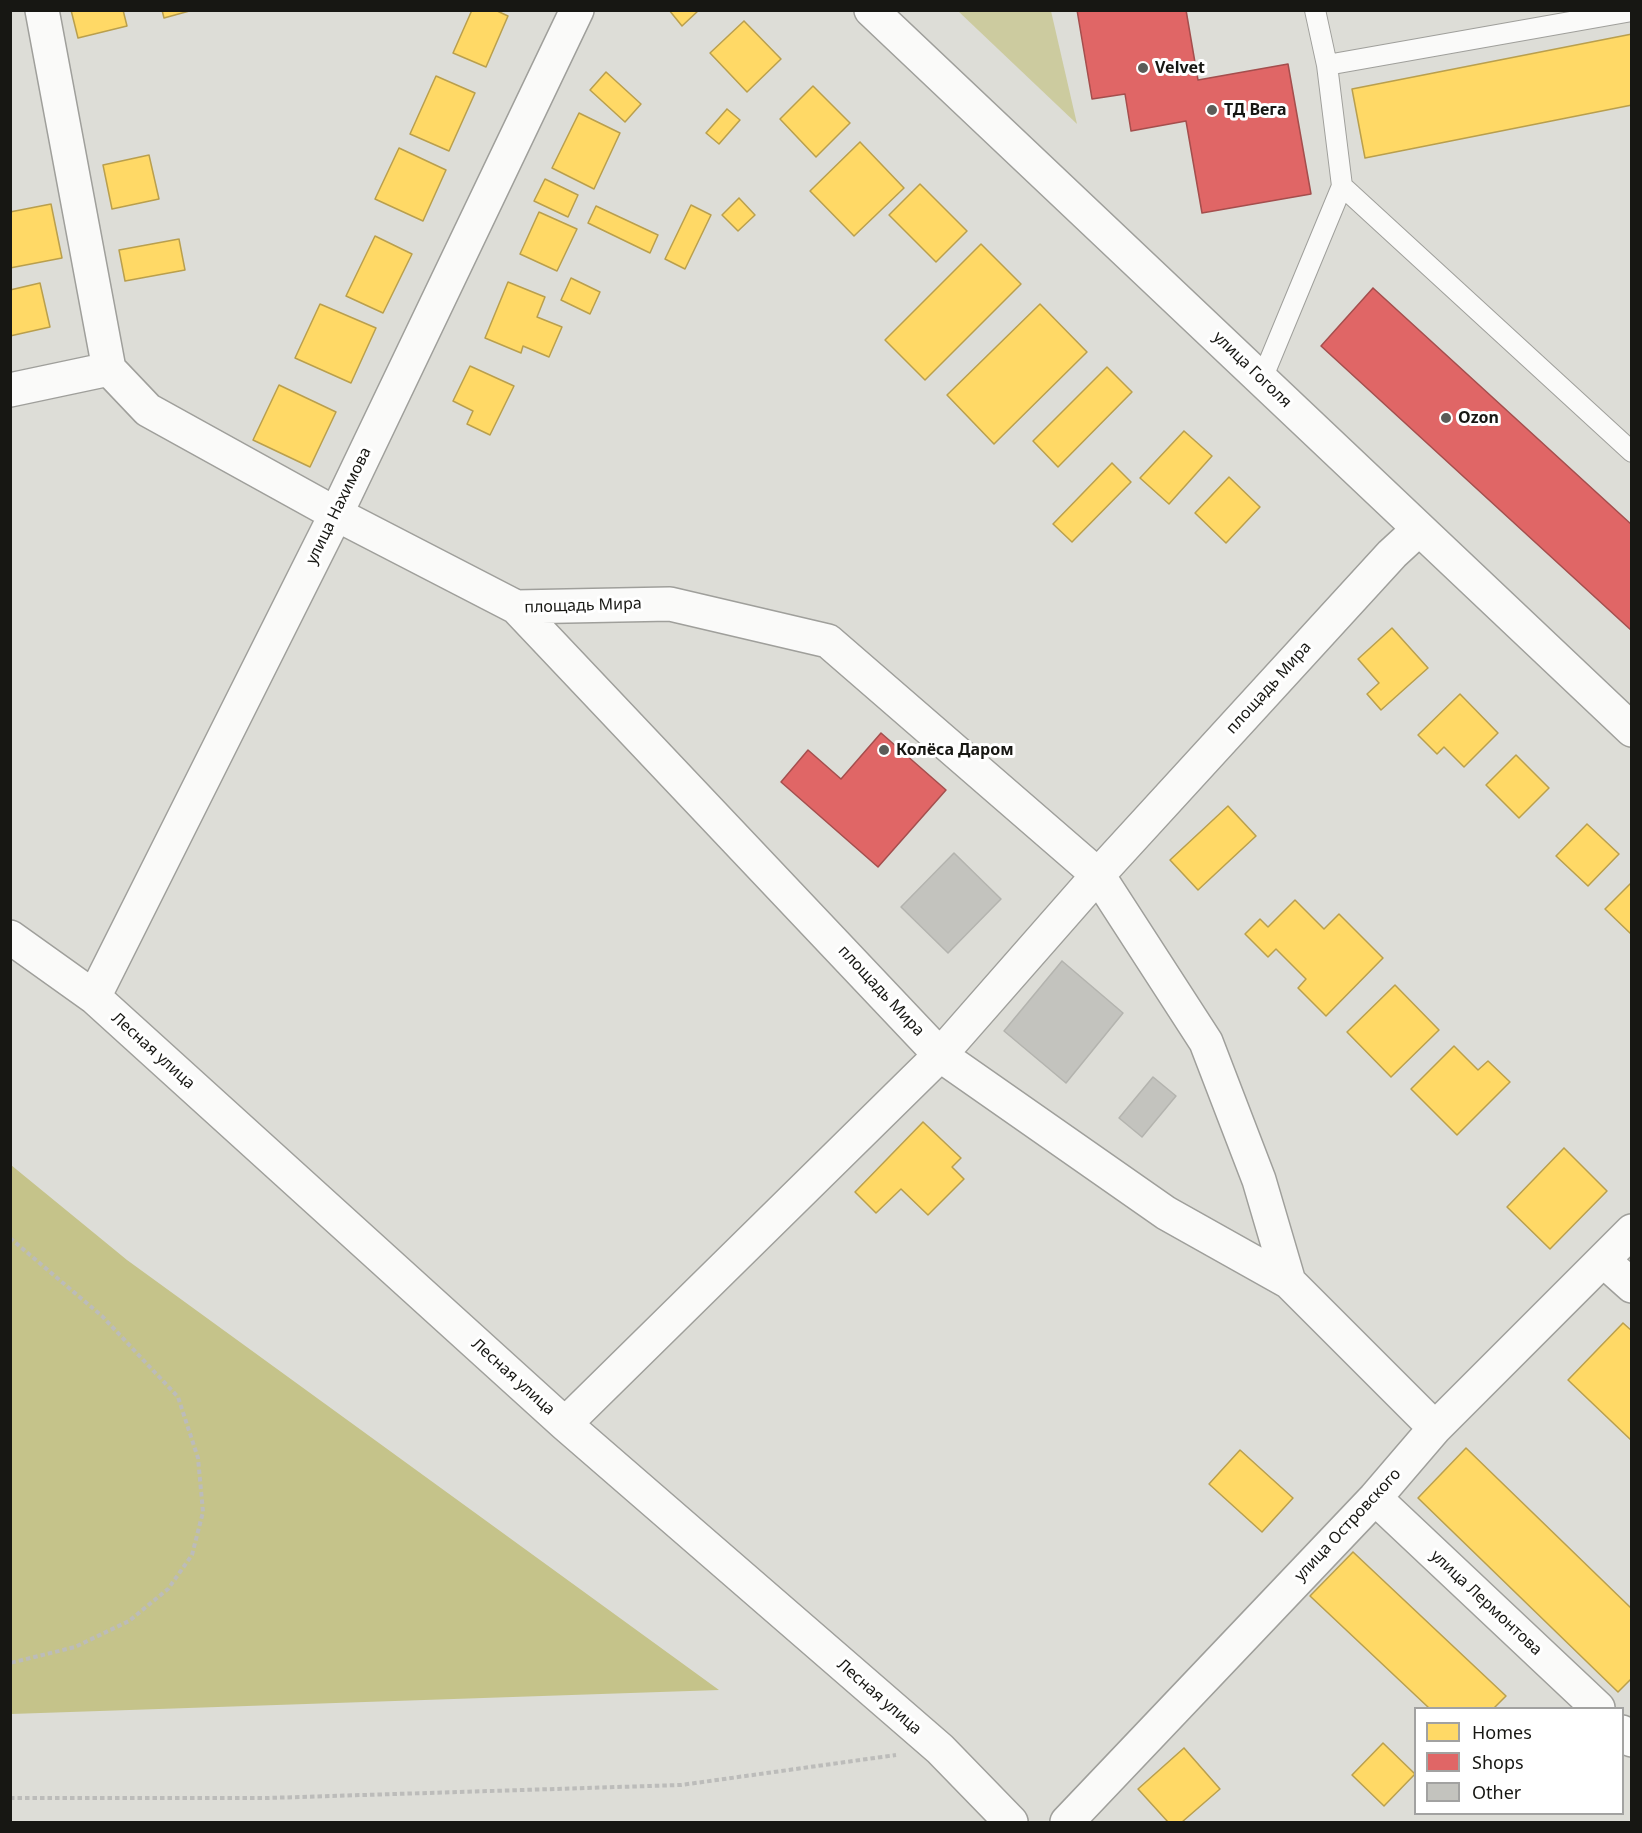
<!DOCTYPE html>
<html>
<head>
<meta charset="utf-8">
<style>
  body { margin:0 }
  #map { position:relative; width:1642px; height:1833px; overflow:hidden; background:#ddddd7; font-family:"Noto Sans",sans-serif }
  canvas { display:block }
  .frame { position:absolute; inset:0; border:12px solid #171713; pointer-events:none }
  .legend { position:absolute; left:1414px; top:1707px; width:210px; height:108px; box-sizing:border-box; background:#fff; border:2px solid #a2a2a1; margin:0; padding:8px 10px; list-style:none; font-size:18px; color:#171713 }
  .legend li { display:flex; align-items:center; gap:12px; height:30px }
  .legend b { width:30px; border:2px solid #a2a2a1 }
</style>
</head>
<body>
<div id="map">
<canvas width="1642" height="1833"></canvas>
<div class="frame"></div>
<ul class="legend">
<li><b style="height:16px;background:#ffd966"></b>Homes</li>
<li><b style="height:16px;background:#e06666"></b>Shops</li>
<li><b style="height:16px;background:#c3c3be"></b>Other</li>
</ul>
</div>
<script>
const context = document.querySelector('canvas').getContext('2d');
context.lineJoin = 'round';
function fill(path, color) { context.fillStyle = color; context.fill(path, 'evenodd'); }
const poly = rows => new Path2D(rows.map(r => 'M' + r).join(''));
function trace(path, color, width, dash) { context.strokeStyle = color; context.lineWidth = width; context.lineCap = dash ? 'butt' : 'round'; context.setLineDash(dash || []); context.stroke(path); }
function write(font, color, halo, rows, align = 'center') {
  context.font = font + ' "Noto Sans",sans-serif'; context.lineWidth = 6; context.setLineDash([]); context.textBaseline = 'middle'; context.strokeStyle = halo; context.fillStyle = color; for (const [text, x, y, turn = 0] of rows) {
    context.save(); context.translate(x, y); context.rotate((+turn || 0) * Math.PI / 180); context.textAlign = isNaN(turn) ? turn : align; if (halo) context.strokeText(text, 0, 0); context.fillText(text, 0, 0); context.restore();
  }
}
fill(poly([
  [958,11,1051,11,1077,124]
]), '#cccb9f');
fill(poly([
  [11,1165,127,1260,719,1690,11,1714]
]), '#c5c38a');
const homes = poly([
  [71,10,123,10,127,26,78,38,71,10],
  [162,10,193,10,164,18,162,10],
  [472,10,495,10,508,16,486,67,453,53,472,10],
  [669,10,699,10,682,26,669,10],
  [744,21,781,59,747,92,710,53,744,21],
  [1632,34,1632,105,1365,158,1352,89,1632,34],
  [606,72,641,104,625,122,590,90,606,72],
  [436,76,475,93,449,151,410,134,436,76],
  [813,86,850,123,816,157,780,119,813,86],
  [727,109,740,120,719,144,706,133,727,109],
  [579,113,620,133,594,189,552,168,579,113],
  [860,142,904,188,854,236,810,191,860,142],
  [399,148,446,170,423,221,375,199,399,148],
  [149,155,159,199,112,209,103,165,149,155],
  [545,179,578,195,568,217,534,201,545,179],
  [920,184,967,231,936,262,889,215,920,184],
  [739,198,755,215,738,231,722,215,739,198],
  [51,204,62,258,10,268,10,212,51,204],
  [691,205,711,215,685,269,665,259,691,205],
  [596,206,658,235,650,253,588,223,596,206],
  [539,212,577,229,557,271,520,254,539,212],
  [375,236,412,254,383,313,346,296,375,236],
  [179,239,185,270,125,281,119,250,179,239],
  [981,244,1021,284,925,380,885,340,981,244],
  [571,278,600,292,590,314,561,300,571,278],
  [508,282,545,297,537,317,562,327,549,357,523,346,521,353,485,338,508,282],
  [40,283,50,327,10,336,10,290,40,283],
  [320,304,376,328,351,383,295,358,320,304],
  [1040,304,1087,352,994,444,947,395,1040,304],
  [470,366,514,386,490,435,467,424,473,411,453,401,470,366],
  [1107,367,1132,392,1058,467,1033,441,1107,367],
  [279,385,336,412,310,467,253,440,279,385],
  [1184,431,1212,456,1169,504,1140,478,1184,431],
  [1112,463,1131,482,1072,542,1053,524,1112,463],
  [1229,477,1260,507,1226,543,1195,513,1229,477],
  [1392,628,1428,668,1381,710,1367,694,1379,683,1358,659,1392,628],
  [1460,694,1498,733,1464,767,1444,747,1437,754,1418,735,1460,694],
  [1516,755,1549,788,1519,818,1486,785,1516,755],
  [1228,806,1256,836,1198,890,1170,860,1228,806],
  [1587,824,1619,854,1588,886,1556,856,1587,824],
  [1632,882,1632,935,1605,909,1632,882],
  [1295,900,1324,929,1339,914,1383,958,1326,1016,1298,988,1306,979,1276,949,1268,957,1245,934,1260,919,1268,927,1295,900],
  [1395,985,1439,1030,1391,1077,1347,1032,1395,985],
  [1454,1046,1478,1070,1488,1061,1510,1082,1457,1135,1411,1089,1454,1046],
  [923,1122,961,1158,952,1167,964,1179,928,1215,901,1189,876,1213,855,1192,923,1122],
  [1564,1148,1607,1191,1550,1249,1507,1207,1564,1148],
  [1623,1323,1632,1331,1632,1441,1568,1380,1623,1323],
  [1466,1448,1632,1609,1632,1678,1618,1692,1418,1498,1466,1448],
  [1240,1450,1293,1498,1262,1532,1209,1484,1240,1450],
  [1353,1552,1506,1696,1494,1708,1429,1708,1310,1596,1353,1552],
  [1383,1743,1415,1774,1384,1806,1352,1775,1383,1743],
  [1184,1748,1220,1789,1182,1822,1168,1822,1138,1789,1184,1748]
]);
fill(homes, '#ffd966');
trace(homes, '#b99f4d', 1.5);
const shops = poly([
  [1077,10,1186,10,1198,80,1288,64,1311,194,1202,213,1186,121,1131,131,1125,94,1092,99,1077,10],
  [1373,288,1632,525,1632,631,1321,346,1373,288],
  [881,733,946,790,878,867,781,782,808,750,841,779,881,733]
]);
fill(shops, '#e06666');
trace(shops, '#a44e4d', 1.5);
const building = poly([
  [954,853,1001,899,948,953,901,907,954,853],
  [1062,961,1123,1013,1066,1083,1004,1031,1062,961],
  [1153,1077,1176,1096,1142,1137,1119,1118,1153,1077]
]);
fill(building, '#c3c3be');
trace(building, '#b3b3ae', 1.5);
const lane = poly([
  [1315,10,1327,65],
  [1342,186,1327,65,1632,11],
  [1262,379,1342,186,1632,452]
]);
const street = poly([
  [42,10,109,369,148,410,336,514,516,607,940,1055,1166,1213,1289,1282,1259,1180,1206,1042,1098,875,828,641,670,604,516,607],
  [871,10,1632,730],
  [10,390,109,369],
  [10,937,94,997,565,1424,940,1749,1011,1822],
  [94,997,336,514,577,10],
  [1604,1261,1632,1286],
  [1289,1282,1435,1428],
  [565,1424,940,1055,1098,875,1392,554,1418,530],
  [1375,1498,1598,1708],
  [1622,1732,1632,1740],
  [1067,1822,1375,1498,1435,1428,1632,1231]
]);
trace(lane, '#9f9f9b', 22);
trace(street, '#9f9f9b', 36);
trace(poly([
  [10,1238,102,1316,178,1397,198,1458,203,1512,192,1555,168,1589,129,1621,75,1647,10,1663],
  [10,1798,268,1798,681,1785,896,1755]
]), '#bcbcba', 4, [4.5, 3]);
trace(lane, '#fafaf9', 20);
trace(street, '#fafaf9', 33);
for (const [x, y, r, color] of [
  [1143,68,6,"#5c5c58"],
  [1212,110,6,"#5c5c58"],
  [1446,418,6,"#5c5c58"],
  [884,750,6,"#5c5c58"]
]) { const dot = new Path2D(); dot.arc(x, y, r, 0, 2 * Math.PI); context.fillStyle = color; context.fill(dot); trace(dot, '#fff', 2); }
write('bold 16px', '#171713', '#fff', [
  ["Velvet",1155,68],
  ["ТД Вега",1224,110],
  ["Ozon",1458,418],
  ["Колёса Даром",896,750]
], 'left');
write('16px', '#171713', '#fff', [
  ["улица Гоголя",1252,370,44],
  ["улица Нахимова",339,506,-64],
  ["площадь Мира",583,606,-2],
  ["площадь Мира",1269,688,-48],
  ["площадь Мира",881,991,47],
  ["Лесная улица",153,1051,42],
  ["Лесная улица",513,1377,42],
  ["улица Островского",1348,1525,-47],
  ["улица Лермонтова",1486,1603,43],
  ["Лесная улица",879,1697,41]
]);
</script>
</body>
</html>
